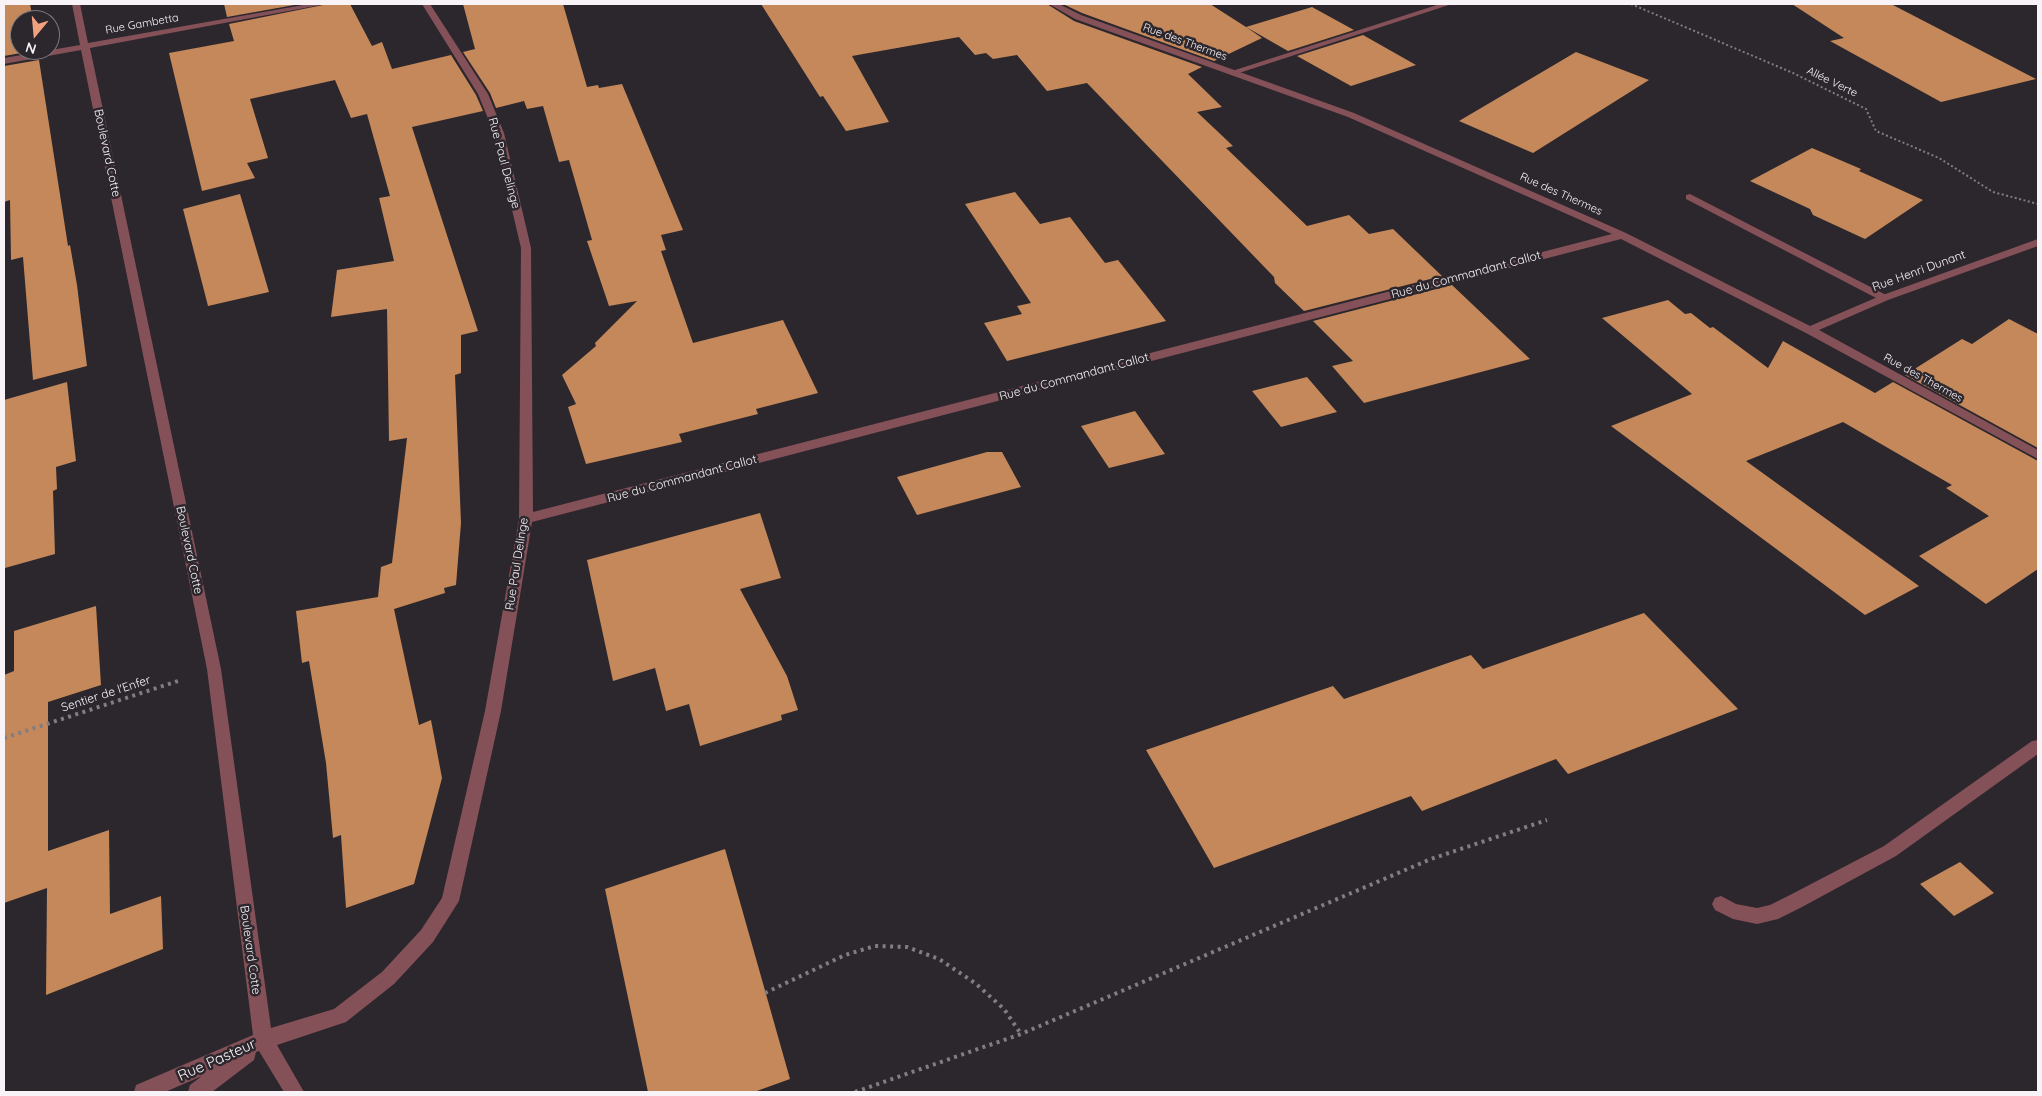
<!DOCTYPE html>
<html>
<head>
<meta charset="utf-8">
<style>
  body { margin:0 }
  #map { position:relative; width:2042px; height:1096px; overflow:hidden; background:#2c272d; font-family:Quicksand,sans-serif }
  canvas { display:block }
  .frame { position:absolute; inset:0; border:5px solid #f7f3f7; pointer-events:none }
  .north { position:absolute; left:10px; top:10px; width:50px; height:50px; box-sizing:border-box; background:#2c272d; border:1px solid #7d797e; border-radius:50%; rotate:197deg; font-size:14px; font-weight:700; line-height:20px; text-align:center; color:#f7f3f7 }
  .north::after { content:''; display:block; margin:auto; width:18px; height:22px; background:#f2a17e; clip-path:polygon(50% 0,100% 100%,50% 72%,0 100%) }
</style>
</head>
<body>
<div id="map">
<canvas width="2042" height="1096"></canvas>
<div class="frame"></div>
<div class="north">N</div>
</div>
<script>
const context = document.querySelector('canvas').getContext('2d');
context.lineJoin = 'round';
function fill(path, color) { context.fillStyle = color; context.fill(path, 'evenodd'); }
const poly = rows => new Path2D(rows.map(r => 'M' + r).join(''));
function trace(path, color, width, dash) { context.strokeStyle = color; context.lineWidth = width; context.lineCap = dash ? 'butt' : 'round'; context.setLineDash(dash || []); context.stroke(path); }
function write(font, color, halo, rows, align = 'center') {
  context.font = font + ' Quicksand,sans-serif'; context.lineWidth = 5; context.setLineDash([]); context.textBaseline = 'middle'; context.strokeStyle = halo; context.fillStyle = color; for (const [text, x, y, turn = 0] of rows) {
    context.save(); context.translate(x, y); context.rotate((+turn || 0) * Math.PI / 180); context.textAlign = isNaN(turn) ? turn : align; if (halo) context.strokeText(text, 0, 0); context.fillText(text, 0, 0); context.restore();
  }
}
fill(poly([
  [4,4,30,4,33,20,20,20,20,50,38,50,4,56],
  [224,4,300,4,227,17],
  [328,4,350,4,372,46,382,42,392,69,451,55,476,95,483,111,412,127,478,331,461,335,461,373,455,375,461,523,456,585,444,588,445,593,394,609,419,725,431,720,442,778,414,884,346,908,341,835,333,838,326,763,309,661,302,663,296,611,378,597,381,567,392,563,407,438,389,441,387,309,331,317,337,270,394,261,379,198,390,196,367,114,351,118,335,80,250,99,268,158,247,163,255,178,202,191,169,53,234,41,229,24],
  [463,4,563,4,587,87,598,85,599,88,622,84,683,230,661,235,666,250,661,251,693,343,783,320,818,393,756,409,758,414,679,434,682,442,586,464,568,407,576,404,562,375,596,346,595,343,637,301,609,306,587,241,592,240,569,160,559,162,543,106,527,109,524,101,496,108,490,93,463,52,475,49],
  [761,4,1047,4,1074,21,1202,67,1188,74,1222,107,1197,112,1233,146,1226,148,1307,226,1349,215,1369,234,1393,229,1442,276,1304,311,1275,283,1274,277,1087,83,1047,91,1017,55,993,59,986,53,975,55,959,37,852,56,889,122,846,131,823,96,820,97],
  [1063,4,1210,4,1246,27,1312,7,1354,30,1288,51,1246,27,1262,38,1214,61,1082,13],
  [1792,4,1891,4,2036,79,1941,102,1830,41,1844,38],
  [1363,35,1416,65,1351,86,1297,56],
  [1576,52,1649,80,1533,153,1459,121],
  [39,60,68,246,70,245,77,285,87,366,33,380,23,257,11,260,10,200,4,202,4,66],
  [1812,148,1861,169,1859,171,1923,200,1865,239,1813,215,1810,209,1750,181],
  [1015,192,1040,224,1070,217,1105,263,1118,260,1166,321,1007,361,984,323,1022,314,1017,306,1031,303,965,204],
  [240,194,269,292,208,306,183,209],
  [1452,285,1530,359,1364,403,1332,366,1353,361,1313,321],
  [1668,300,1685,314,1691,313,1710,328,1713,327,1768,368,1783,341,1875,393,1893,382,2038,461,2038,569,1986,604,1919,556,1989,516,1946,488,1952,485,1843,422,1746,461,1919,586,1865,615,1611,426,1692,394,1602,318],
  [2009,319,2038,334,2038,448,1905,375,1962,339,1972,344],
  [1307,377,1337,412,1281,427,1252,391],
  [67,382,76,461,56,467,57,489,53,491,55,554,5,568,4,400],
  [1135,411,1165,454,1109,468,1081,426],
  [987,452,1002,452,1021,487,917,515,897,477],
  [760,513,781,578,740,589,787,676,798,710,781,715,782,720,700,746,689,704,666,711,655,668,613,681,587,560],
  [96,606,101,685,48,702,48,851,109,830,110,914,161,896,163,949,46,995,47,888,4,903,4,675,14,671,14,631],
  [1644,613,1738,709,1568,774,1556,759,1422,811,1411,796,1214,868,1146,750,1333,686,1344,699,1471,655,1483,669],
  [725,849,790,1079,754,1092,648,1092,605,889],
  [1960,862,1994,893,1954,916,1920,884]
]), '#c4885a');
trace(poly([
  [1631,4,1793,73,1866,109,1876,131,1939,158,1993,192,2038,204]
]), '#827d82', 2, [2, 2.5]);
trace(poly([
  [4,738,178,681],
  [765,993,845,955,875,946,907,947,939,959,975,983,1004,1009,1021,1034],
  [855,1092,1021,1034,1431,859,1547,820]
]), '#827d82', 4, [3, 4.5]);
fill(poly([
  [1440,4,1452,4,1236,74,1229,72,1440,4],
  [1690,194,1888,296,1890,298,1884,301,1880,300,1686,199,1686,195,1690,194],
  [2038,740,2038,754,1896,856,1802,907,1778,919,1757,924,1733,919,1715,910,1712,904,1715,898,1721,896,1736,904,1757,908,1770,905,1790,895,1884,846,2032,741,2038,740]
]), '#855158');
fill(poly([
  [72,4,80,4,88,43,309,4,326,4,90,48,221,669,271,1028,334,1009,382,972,421,930,442,898,485,711,519,519,521,248,494,133,478,94,422,4,430,4,488,94,504,133,531,248,533,512,1612,234,1348,117,1075,19,1049,4,1059,4,1081,15,1354,113,1626,233,1810,326,1880,296,2038,239,2038,246,1888,300,1819,330,2038,450,2038,459,1806,333,1621,239,532,522,501,711,459,901,433,942,394,984,346,1022,277,1045,304,1092,284,1092,259,1051,256,1052,254,1060,212,1092,188,1092,190,1085,202,1076,165,1092,134,1092,136,1085,253,1035,207,669,81,50,4,64,4,58,80,45,72,4]
]), '#855158');
write('11px', '#f7f3f7', '#2c272d', [
  ["Rue Gambetta",142,24,-10],
  ["Rue des Thermes",1185,42,20],
  ["Allée Verte",1832,82,26],
  ["Rue des Thermes",1561,194,24],
  ["Rue des Thermes",1923,378,29]
]);
write('12px', '#f7f3f7', '#2c272d', [
  ["Boulevard Cotte",107,153,78],
  ["Rue Paul Delinge",504,163,75],
  ["Rue Henri Dunant",1919,271,-20],
  ["Rue du Commandant Callot",1466,275,-15],
  ["Rue du Commandant Callot",1074,377,-15],
  ["Rue du Commandant Callot",682,479,-15],
  ["Boulevard Cotte",189,550,78],
  ["Rue Paul Delinge",517,564,-81],
  ["Sentier de l'Enfer",106,694,-18],
  ["Boulevard Cotte",250,950,82]
]);
write('15px', '#f7f3f7', '#2c272d', [
  ["Rue Pasteur",217,1060,-24]
]);
</script>
</body>
</html>
